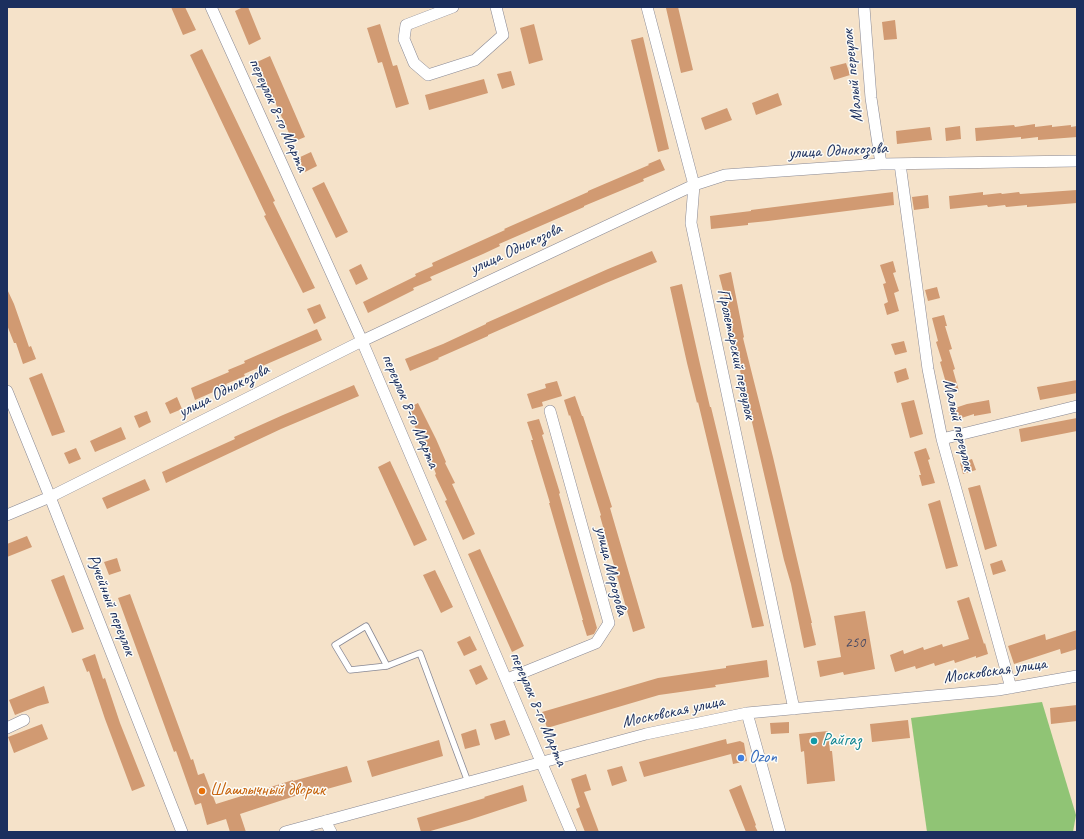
<!DOCTYPE html>
<html>
<head>
<meta charset="utf-8">
<style>
  body { margin:0 }
  #map { position:relative; width:1084px; height:839px; overflow:hidden; background:#f5e2c9; font-family:Caveat,sans-serif }
  canvas { display:block }
  .frame { position:absolute; inset:0; border:8px solid #1b2f5e; pointer-events:none }
</style>
</head>
<body>
<div id="map">
<canvas width="1084" height="839"></canvas>
<div class="frame"></div>
</div>
<script>
const context = document.querySelector('canvas').getContext('2d');
context.lineJoin = 'round';
function fill(path, color) { context.fillStyle = color; context.fill(path, 'evenodd'); }
const poly = rows => new Path2D(rows.map(r => 'M' + r).join(''));
function trace(path, color, width, dash) { context.strokeStyle = color; context.lineWidth = width; context.lineCap = dash ? 'butt' : 'round'; context.setLineDash(dash || []); context.stroke(path); }
function write(font, color, halo, rows, align = 'center') {
  context.font = font + ' Caveat,sans-serif'; context.lineWidth = 3; context.setLineDash([]); context.textBaseline = 'middle'; context.strokeStyle = halo; context.fillStyle = color; for (const [text, x, y, turn = 0] of rows) {
    context.save(); context.translate(x, y); context.rotate((+turn || 0) * Math.PI / 180); context.textAlign = isNaN(turn) ? turn : align; if (halo) context.strokeText(text, 0, 0); context.fillText(text, 0, 0); context.restore();
  }
}
fill(poly([
  [1042,702,1076,815,1073,832,927,832,911,718]
]), '#90c475');
fill(poly([
  [171,7,185,7,196,30,183,35],
  [243,7,248,7,261,39,249,45,235,11],
  [671,7,678,7,693,70,681,73,666,8],
  [895,20,897,39,884,40,882,22],
  [380,24,393,66,397,65,409,104,396,108,382,62,378,63,367,28],
  [534,24,543,60,529,64,520,28],
  [643,37,669,149,658,152,631,40],
  [202,49,275,201,273,202,315,288,303,293,264,216,266,215,190,55],
  [270,56,305,137,293,142,257,62],
  [846,63,850,75,834,80,830,67],
  [511,71,515,85,502,89,497,74],
  [484,79,488,93,429,110,425,95],
  [778,93,782,105,756,115,752,103],
  [727,108,732,120,705,130,701,118],
  [1035,124,1035,127,1052,125,1052,127,1071,125,1071,127,1077,126,1077,137,1038,140,1038,137,1021,139,1021,137,976,141,975,128,1014,125,1015,127],
  [960,126,961,139,946,141,945,128],
  [930,127,932,140,897,144,896,131],
  [311,152,317,166,305,172,298,158],
  [660,159,665,170,643,179,644,181,584,206,584,207,499,244,500,246,483,254,430,277,432,280,413,288,414,290,368,313,363,302,416,276,415,274,433,266,432,263,505,230,504,229,588,192,588,191,649,165,648,164],
  [324,182,348,232,336,238,312,188],
  [1077,190,1077,203,1027,207,1027,205,1006,207,1005,205,988,207,987,205,950,209,949,196,983,192,983,195,1001,193,1002,194,1019,192,1020,194],
  [893,192,894,205,768,221,748,223,748,225,711,229,710,216,751,211,751,210],
  [928,195,929,208,914,210,912,197],
  [652,251,657,262,606,283,488,335,488,336,438,358,439,359,410,371,405,359,443,344,486,324,486,323,608,269],
  [893,261,896,272,893,273,899,291,894,293,899,311,887,315,884,304,888,302,883,284,886,283,880,265],
  [361,264,368,279,356,285,349,270],
  [731,272,744,337,743,338,773,457,812,623,811,623,816,645,804,648,791,584,784,560,738,362,736,363,733,346,734,346,723,299,725,298,719,275],
  [682,284,700,364,710,407,711,407,764,626,752,628,698,402,697,403,687,363,670,287],
  [937,287,940,298,928,301,925,290],
  [7,289,14,304,29,347,31,346,36,359,23,364,16,343,14,343,7,325],
  [320,304,326,318,314,324,307,309],
  [944,315,947,326,945,326,952,349,949,350,955,369,953,370,959,391,947,395,944,384,946,383,940,362,942,361,936,342,938,341,932,318],
  [317,329,322,340,244,374,245,376,226,384,227,386,195,400,191,388,229,372,228,370,245,363,244,361],
  [904,341,907,352,895,355,891,344],
  [906,368,909,379,897,383,894,372],
  [42,373,65,432,52,436,29,378],
  [1077,380,1077,393,1040,400,1037,387],
  [557,381,562,396,542,402,543,406,532,409,527,394,546,388,545,384],
  [354,385,359,396,281,429,166,483,162,472,235,439,234,437,283,415],
  [575,396,582,416,583,416,612,507,610,508,645,628,633,632,600,516,601,515,570,415,569,416,564,400],
  [177,397,182,409,170,414,165,403],
  [914,400,923,434,910,438,901,403],
  [989,400,991,413,974,416,974,414,952,421,949,410,967,404],
  [418,403,436,439,446,462,445,463,455,483,452,484,475,534,463,540,445,501,447,500,435,475,436,474,428,453,406,409],
  [147,411,151,422,139,428,134,416],
  [1077,418,1077,431,1021,442,1019,429],
  [539,419,544,434,542,435,560,493,559,494,597,628,594,634,587,636,582,620,583,620,549,503,550,503,531,440,533,440,527,422],
  [121,427,126,439,95,452,90,441],
  [76,448,81,459,69,464,64,453],
  [926,448,930,459,928,460,935,483,922,486,919,475,921,475,914,452],
  [972,459,976,470,963,474,960,463],
  [390,461,427,540,414,546,378,467],
  [145,479,150,490,107,509,102,498],
  [980,485,997,546,985,550,968,488],
  [940,500,958,566,946,569,928,504],
  [27,536,32,547,7,557,7,544],
  [480,549,524,646,512,652,468,554],
  [117,558,121,571,109,575,104,562],
  [1002,560,1006,571,993,575,990,564],
  [435,570,453,607,441,613,423,575],
  [64,575,84,629,72,633,51,580],
  [130,594,191,760,193,759,198,775,204,773,216,804,293,780,293,781,347,766,352,782,302,796,301,794,240,814,246,832,230,832,226,819,207,825,201,803,195,805,176,751,174,752,118,598],
  [969,597,984,644,985,643,988,654,976,658,976,656,955,663,954,660,935,666,934,663,916,669,915,666,895,672,890,655,903,650,904,654,923,647,924,650,942,644,943,647,969,639,957,601],
  [865,611,875,669,844,675,843,672,820,677,817,661,841,657,834,616],
  [1077,630,1077,649,1061,654,1060,649,1014,664,1008,646,1045,634,1046,640],
  [470,636,477,650,464,656,457,642],
  [95,654,103,679,105,678,120,723,145,786,132,791,105,719,89,671,87,672,82,659],
  [767,660,769,677,715,685,716,687,659,695,547,728,542,712,658,678,726,668,726,666],
  [481,665,488,679,476,685,469,670],
  [44,686,49,703,38,706,15,715,9,700],
  [1077,705,1077,721,1051,724,1050,708],
  [505,720,510,735,495,740,490,724],
  [908,720,910,738,872,742,870,724],
  [789,722,789,733,771,734,770,723],
  [42,724,48,739,14,753,8,737],
  [476,729,480,745,465,749,461,734],
  [828,731,830,751,832,751,835,781,807,784,804,751,801,752,799,734],
  [726,739,727,744,740,741,744,743,747,761,733,764,731,754,644,777,639,762],
  [439,740,443,756,372,777,367,761],
  [622,766,627,781,612,786,607,770],
  [586,774,591,790,584,792,599,832,585,832,576,809,580,807,571,779],
  [523,785,527,801,469,820,427,832,421,832,417,818,485,798,484,797],
  [741,785,756,825,755,826,758,832,746,832,729,790]
]), '#d19a72');
const lane = poly([
  [387,666,366,626,335,645,350,670,387,666,420,653,468,782]
]);
const street = poly([
  [211,7,362,341,571,832],
  [453,7,406,25,404,39,414,63,428,75,475,60,503,35,496,7],
  [647,7,694,185,691,223,794,709],
  [864,7,871,98,881,164],
  [900,164,928,369,942,439,1011,688],
  [7,391,50,497,182,832],
  [942,439,1077,406],
  [7,515,50,497,362,341,694,185,725,175,881,164,1077,161],
  [507,679,596,643,609,623,550,411],
  [747,713,780,832],
  [7,728,24,720],
  [325,821,331,832],
  [285,832,646,734,747,713,998,690,1077,676]
]);
trace(lane, '#888894', 7);
trace(street, '#888894', 12);
trace(lane, '#fff', 5.5);
trace(street, '#fff', 11);
for (const [x, y, r, color] of [
  [814,741,4,"#0f9aa8"],
  [741,758,4,"#3f7fe0"],
  [202,791,4,"#e8710a"]
]) { const dot = new Path2D(); dot.arc(x, y, r, 0, 2 * Math.PI); context.fillStyle = color; context.fill(dot); trace(dot, '#fdfcf7', 1.5); }
write('15px', '#484a63', null, [
  ["250",855,643]
]);
write('17px', '#1b2f5e', '#fdfcf7', [
  ["Малый переулок",853,76,-96],
  ["переулок 8-го Марта",278,115,66],
  ["улица Однокозова",838,151,-3],
  ["улица Однокозова",516,249,-25],
  ["Пролетарский переулок",736,354,78],
  ["улица Однокозова",224,391,-27],
  ["переулок 8-го Марта",410,411,67],
  ["Малый переулок",958,425,77],
  ["улица Морозова",611,571,76],
  ["Ручейный переулок",111,605,69],
  ["Московская улица",995,671,-8],
  ["переулок 8-го Марта",538,709,67],
  ["Московская улица",673,712,-12]
]);
write('17px', '#0d838f', '#fdfcf7', [
  ["Райгаз",822,741]
], 'left');
write('17px', '#366cbe', '#fdfcf7', [
  ["Ozon",749,758]
], 'left');
write('17px', '#c56008', '#fdfcf7', [
  ["Шашлычный дворик",210,791]
], 'left');
</script>
</body>
</html>
